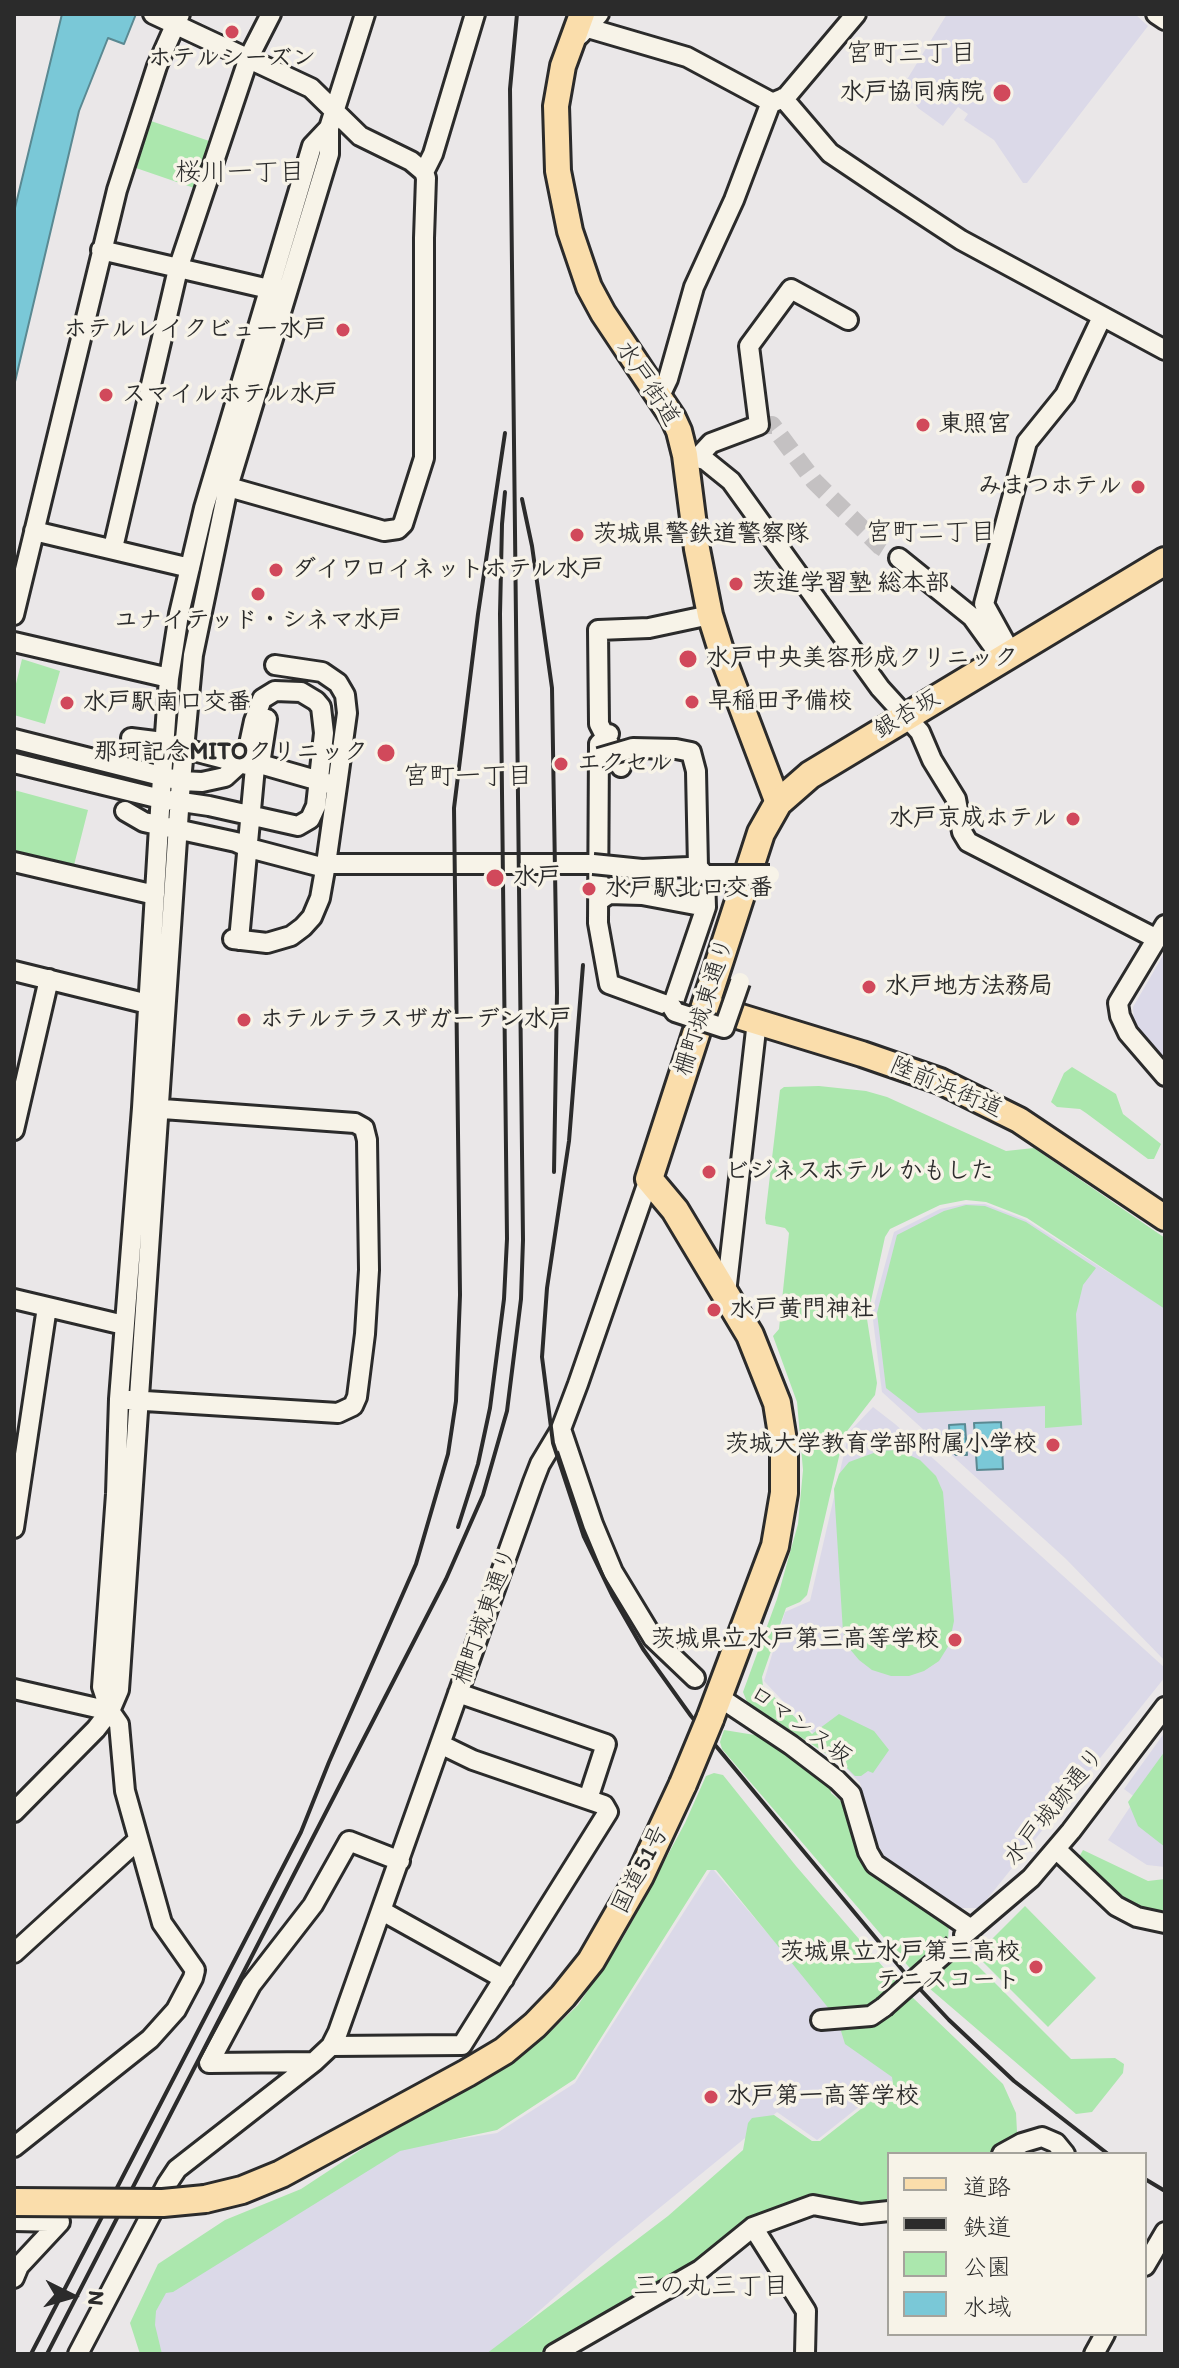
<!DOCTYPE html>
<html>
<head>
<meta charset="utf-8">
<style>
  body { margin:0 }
  #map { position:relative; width:1179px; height:2368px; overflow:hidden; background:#eae7e8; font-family:Itim,"Klee One",sans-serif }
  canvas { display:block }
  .frame { position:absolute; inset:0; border:16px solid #2b2b2b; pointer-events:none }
  .legend { position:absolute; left:887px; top:2152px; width:260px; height:184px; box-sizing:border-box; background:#f7f3e8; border:2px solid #a5a39c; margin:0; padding:10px 14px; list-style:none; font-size:24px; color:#2b2b2b }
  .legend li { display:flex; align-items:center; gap:16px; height:40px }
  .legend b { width:40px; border:2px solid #a5a39c }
  .north { position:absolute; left:32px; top:2256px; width:80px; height:80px; -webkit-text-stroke:6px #f7f3e8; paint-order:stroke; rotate:95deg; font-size:22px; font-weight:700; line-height:32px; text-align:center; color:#2b2b2b }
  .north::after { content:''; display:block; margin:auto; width:28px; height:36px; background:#2b2b2b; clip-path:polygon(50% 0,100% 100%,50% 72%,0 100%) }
</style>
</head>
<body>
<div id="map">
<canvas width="1179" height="2368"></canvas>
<div class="frame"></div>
<ul class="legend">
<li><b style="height:10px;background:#faddab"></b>道路</li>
<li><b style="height:10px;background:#2b2b2b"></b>鉄道</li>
<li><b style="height:22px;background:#abe7ad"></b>公園</li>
<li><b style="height:22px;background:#7ac8d7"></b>水域</li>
</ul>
<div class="north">N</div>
</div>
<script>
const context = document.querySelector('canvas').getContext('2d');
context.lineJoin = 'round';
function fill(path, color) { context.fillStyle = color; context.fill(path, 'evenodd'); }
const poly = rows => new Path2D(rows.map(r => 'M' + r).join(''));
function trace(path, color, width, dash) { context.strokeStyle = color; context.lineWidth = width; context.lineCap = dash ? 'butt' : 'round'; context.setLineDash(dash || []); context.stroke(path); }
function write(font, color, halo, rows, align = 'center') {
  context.font = font + ' Itim,"Klee One",sans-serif'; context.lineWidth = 7; context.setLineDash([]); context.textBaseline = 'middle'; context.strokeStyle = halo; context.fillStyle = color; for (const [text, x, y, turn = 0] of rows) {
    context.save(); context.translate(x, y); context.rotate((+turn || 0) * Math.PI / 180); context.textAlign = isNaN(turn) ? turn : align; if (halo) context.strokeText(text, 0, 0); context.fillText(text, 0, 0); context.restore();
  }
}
fill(poly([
  [947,14,1135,14,1148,26,1027,183,1023,183,994,140,964,120,968,114,958,107,943,126,918,108,903,86],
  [1165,952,1165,1060,1134,1023,1133,1007],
  [965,1204,985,1204,1026,1220,1165,1308,1165,1661,1066,1559,882,1392,872,1312,894,1232,940,1209],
  [873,1407,895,1424,1165,1668,1165,1677,980,1908,960,1908,887,1860,874,1838,860,1783,764,1681,785,1612,810,1601,849,1432],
  [1165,1732,1165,1867,1147,1865,1108,1840,1136,1798,1124,1789],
  [712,1868,832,2009,904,2071,817,2140,777,2112,603,2254,491,2354,160,2354,152,2330,153,2314,166,2285,401,2148,497,2133,575,2083]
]), '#dbd9e8');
fill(poly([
  [151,121,215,143,200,190,136,168],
  [22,659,60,671,45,724,14,715,14,692],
  [14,790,88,810,73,869,14,857],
  [1072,1067,1116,1094,1123,1114,1161,1144,1154,1159,1148,1159,1086,1113,1080,1109,1057,1107,1051,1102,1064,1073],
  [819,1086,866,1091,887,1097,1006,1151,1034,1148,1165,1238,1163,1280,1165,1282,1165,1309,1027,1218,986,1202,966,1200,940,1205,890,1229,885,1237,867,1319,877,1383,875,1395,844,1435,807,1595,800,1602,786,1608,762,1677,763,1686,812,1734,839,1714,874,1731,889,1750,873,1773,868,1771,861,1776,855,1776,845,1766,747,1702,743,1692,777,1599,798,1524,803,1470,797,1402,773,1336,779,1329,789,1233,785,1228,766,1224,765,1218,780,1090,784,1087],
  [966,1205,985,1206,1026,1222,1096,1268,1083,1285,1076,1314,1082,1425,1045,1428,1045,1406,918,1413,886,1388,877,1313,897,1235,944,1211],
  [898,1450,920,1460,936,1476,943,1492,954,1621,949,1645,939,1661,924,1671,909,1676,891,1676,872,1670,859,1660,849,1648,843,1632,834,1489,839,1474,849,1462,879,1451],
  [724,1730,761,1736,830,1787,831,1793,842,1802,848,1813,857,1854,873,1876,949,1924,948,1940,914,1973,722,1749,720,1742],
  [1165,1751,1165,1847,1138,1826,1128,1802],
  [714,1773,723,1775,796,1866,897,1983,897,1986,865,2011,830,2010,716,1870,707,1870,575,2079,497,2130,400,2151,173,2292,166,2293,156,2311,155,2325,162,2354,140,2354,130,2323,158,2264,225,2220,301,2189,368,2145,498,2072,552,2030,578,2005,623,1938,685,1823,706,1776],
  [1083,1850,1148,1881,1165,1879,1165,1915,1128,1904,1078,1859],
  [1025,1906,1096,1978,1048,2027,976,1955],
  [953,1955,968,1956,1071,2059,1115,2058,1124,2064,1123,2073,1092,2112,1076,2114,922,1982],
  [910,1995,1003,2084,1016,2113,1017,2132,1012,2142,990,2154,889,2154,889,2204,866,2208,814,2198,544,2354,486,2354,668,2216,743,2150,748,2123,752,2118,774,2115,812,2141,820,2141,893,2084,892,2077,845,2044,841,2031,846,2025]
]), '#abe7ad');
const water = poly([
  [62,14,136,14,124,44,108,38,79,111,14,386,14,212,62,14],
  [1001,1422,1003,1469,977,1470,974,1423,1001,1422],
  [965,1424,967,1455,956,1455,950,1449,949,1425,965,1424]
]);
fill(water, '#7ac8d7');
trace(water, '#5a8992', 2);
trace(poly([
  [759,425,772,425,814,481,880,546,899,558]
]), '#c4c1c2', 18, [18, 9]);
const minor = poly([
  [153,14,311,88,360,136,411,161,424,172,426,178,424,238,424,458,403,524,398,529,384,531,218,484],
  [1156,14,1165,20],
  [588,28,687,57,771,102],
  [580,35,599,14],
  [783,98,830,153,888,192,961,240,1165,350],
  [774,102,786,97,856,14],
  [424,172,433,154,475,14],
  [101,250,269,289],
  [659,398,668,379,694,287,734,200,771,102],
  [685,455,705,460,731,481,880,688,920,732,932,760,956,799,962,832,968,842,1157,939],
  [698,457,711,443,759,425,749,346,791,289,848,320],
  [34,531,190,568],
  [113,548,178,269,249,57,271,14],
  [899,558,972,617,998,653],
  [14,615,117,190,157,66,180,14],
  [14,642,169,678],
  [1011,653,984,604,1027,442,1065,395,1102,317],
  [609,734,599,744,598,923,609,984,672,1007,706,907,705,875],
  [131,738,155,741,255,767,260,764,267,719],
  [14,739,181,781,202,782,225,777,237,766,248,749,254,721,262,699,275,691,301,692,316,701,321,707,324,733,316,806,310,819,298,826,209,806,161,799,14,763],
  [260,764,337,786,347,713,345,695,338,683,322,672,275,665],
  [621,767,599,724,598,630,649,628,710,615],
  [337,786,326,864,593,864],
  [125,811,144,822,236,842,249,848,325,868],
  [14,862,155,895],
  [598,887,603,898,609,894,642,895,706,907],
  [1165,925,1118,1003,1120,1016,1128,1033,1165,1076],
  [233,939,267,943,291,936,303,927,312,917,320,898,326,864],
  [239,940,255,767],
  [14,971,148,1004],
  [14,1130,49,979],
  [726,1293,757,1021],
  [14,1299,124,1325],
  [129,1400,338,1413,353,1406,357,1397,365,1334,369,1270,367,1140,364,1128,355,1123,149,1108],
  [561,1429,593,1524,613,1572,653,1638,695,1678],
  [14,1528,47,1307],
  [14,1689,110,1711],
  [458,1693,606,1744,588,1799],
  [719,1697,791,1745,837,1780,851,1794,868,1852,875,1864,971,1929],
  [14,1812,96,1729,110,1711,119,1690,181,781,193,655,228,487,329,154,329,128,365,14],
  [1056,1849,1116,1906,1137,1917,1165,1923],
  [382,1911,504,1979],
  [964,1935,1031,1878,1071,1831,1165,1707],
  [14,1953,138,1840],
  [821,2020,871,2016,884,2007],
  [331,2046,462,2045,608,1812,604,1805,473,1760,440,1744],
  [314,2062,209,2063,251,1985,313,1905,349,1841,400,1861],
  [14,2147,150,2039,176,2010,193,1978,195,1970,162,1923,125,1791,119,1724,110,1711,102,1687,116,1494,119,1399,142,1108,162,777,169,678,179,614,204,508,312,146,329,128],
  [1002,2154,1022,2143,1042,2137,1056,2143,1065,2154],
  [14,2221,60,2222,19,2266,14,2278],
  [753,2227,806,2311,805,2354],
  [1145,2266,1165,2232],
  [78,2354,167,2184,177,2169,314,2062,331,2046,338,2032,533,1482,540,1464,561,1429,578,1384,649,1179],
  [554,2354,700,2270,753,2227,813,2205,861,2214,889,2211],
  [1094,2354,1105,2334]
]);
const major = poly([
  [582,14,563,66,556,106,558,171,570,231,589,287,603,313,673,418,679,431,685,455,697,549,710,615,725,663,778,803],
  [705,1006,862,1054,940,1081,1019,1120,1165,1218]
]);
const highway = poly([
  [710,1719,775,1546,784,1493,784,1447,777,1403,750,1335,675,1210,649,1179,761,833,778,803,810,775,1165,561],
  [205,2199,242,2190,281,2174,467,2073,504,2051,535,2025,563,1996,591,1961,640,1876,683,1784]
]);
trace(minor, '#2b2b2b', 24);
trace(major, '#2b2b2b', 30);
trace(highway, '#2b2b2b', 32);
trace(minor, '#f7f3e8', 18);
trace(major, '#faddab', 24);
trace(highway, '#faddab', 26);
trace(poly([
  [522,499,532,546,552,688,557,993,554,1172],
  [583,965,569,1141,547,1288,542,1357,553,1443,584,1537,612,1595,643,1649,691,1716,904,1972,949,2020,1014,2081,1108,2154],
  [458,1527,478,1464,490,1408,504,1299,507,1239,500,614,502,524,505,492],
  [1145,2179,1165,2191],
  [31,2354,301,1832,329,1762,416,1564,448,1454,456,1401,460,1295,454,808,478,614,505,433],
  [47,2354,446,1579,483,1495,507,1411,521,1299,523,1240,510,89,517,14]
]), '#2b2b2b', 4);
const minorBridge = poly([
  [599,758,633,748,676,749,691,752,696,771,698,867,705,875],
  [593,864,642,869,689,867,705,875,770,875],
  [672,1007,675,1012,724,1028,740,982],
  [884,2007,954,1945]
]);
const highwayBridge = poly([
  [683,1784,710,1719],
  [14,2202,163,2203,205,2199]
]);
trace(minorBridge, '#2b2b2b', 24, []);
trace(highwayBridge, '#2b2b2b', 32, []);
trace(minorBridge, '#f7f3e8', 18);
trace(highwayBridge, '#faddab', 26);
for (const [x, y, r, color] of [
  [232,32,8,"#d1495b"],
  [1002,93,10,"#d1495b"],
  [343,330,8,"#d1495b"],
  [106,395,8,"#d1495b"],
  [923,425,8,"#d1495b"],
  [1138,487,8,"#d1495b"],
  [577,535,8,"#d1495b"],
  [276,570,8,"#d1495b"],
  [736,584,8,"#d1495b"],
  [258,594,8,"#d1495b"],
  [688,659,10,"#d1495b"],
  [692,702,8,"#d1495b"],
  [67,703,8,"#d1495b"],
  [386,753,10,"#d1495b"],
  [561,764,8,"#d1495b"],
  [1073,819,8,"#d1495b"],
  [495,878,10,"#d1495b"],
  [589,889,8,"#d1495b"],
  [869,987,8,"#d1495b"],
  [244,1020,8,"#d1495b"],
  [709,1172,8,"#d1495b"],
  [714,1310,8,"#d1495b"],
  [1053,1445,8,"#d1495b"],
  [955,1640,8,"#d1495b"],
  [1036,1967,8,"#d1495b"],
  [711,2097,8,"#d1495b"]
]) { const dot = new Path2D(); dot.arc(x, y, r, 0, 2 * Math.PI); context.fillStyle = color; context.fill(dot); trace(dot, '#f7f3e8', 3); }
write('bold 24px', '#2b2b2b', '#f7f3e8', [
  ["ホテルシーズン",232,59,"center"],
  ["水戸協同病院",984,93,"right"],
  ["ホテルレイクビュー水戸",327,330,"right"],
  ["スマイルホテル水戸",122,395],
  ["東照宮",939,425],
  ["みまつホテル",1122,487,"right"],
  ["茨城県警鉄道警察隊",593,535],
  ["ダイワロイネットホテル水戸",292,570],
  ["茨進学習塾 総本部",752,584],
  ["ユナイテッド・シネマ水戸",258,621,"center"],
  ["水戸中央美容形成クリニック",706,659],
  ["早稲田予備校",708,702],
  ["水戸駅南口交番",83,703],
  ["那珂記念MITOクリニック",368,753,"right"],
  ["エクセル",577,764],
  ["水戸京成ホテル",1057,819,"right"],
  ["水戸",513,878],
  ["水戸駅北口交番",605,889],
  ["水戸地方法務局",885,987],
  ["ホテルテラスザガーデン水戸",260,1020],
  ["ビジネスホテル かもした",725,1172],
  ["水戸黄門神社",730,1310],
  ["茨城大学教育学部附属小学校",1037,1445,"right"],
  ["茨城県立水戸第三高等学校",939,1640,"right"],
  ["茨城県立水戸第三高校",1020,1953,"right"],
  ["テニスコート",1020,1981,"right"],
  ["水戸第一高等学校",727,2097]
], 'left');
write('24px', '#2b2b2b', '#f7f3e8', [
  ["水戸街道",647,384,57],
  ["銀杏坂",907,715,-31],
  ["柵町城東通り",705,1007,-72],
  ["陸前浜街道",946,1088,23],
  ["柵町城東通り",486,1616,-70],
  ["ロマンス坂",800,1726,36],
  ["水戸城跡通り",1055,1807,-51],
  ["国道51号",641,1870,-63]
]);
write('26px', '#2b2b2b', '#f7f3e8', [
  ["宮町三丁目",911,54],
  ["桜川一丁目",240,173],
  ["宮町二丁目",931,533],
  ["宮町一丁目",468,777],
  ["三の丸三丁目",711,2287]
]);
</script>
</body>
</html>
